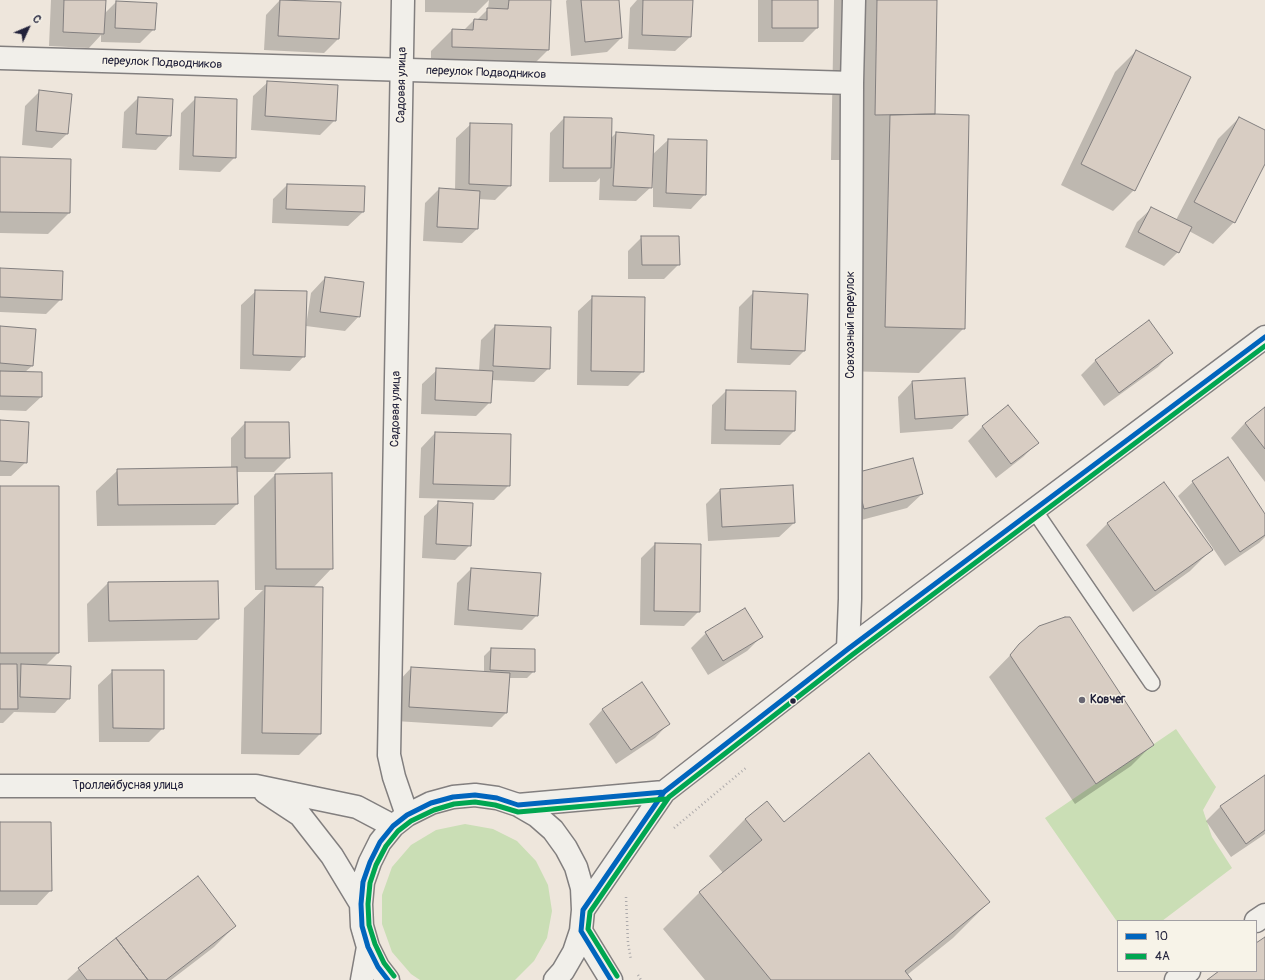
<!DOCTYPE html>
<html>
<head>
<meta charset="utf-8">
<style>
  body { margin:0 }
  #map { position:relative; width:1265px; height:980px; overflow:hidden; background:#eee6dc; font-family:Pangolin,sans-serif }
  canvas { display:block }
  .legend { position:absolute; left:1117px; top:920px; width:140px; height:52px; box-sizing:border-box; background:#f7f3e8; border:1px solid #a29fa3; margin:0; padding:5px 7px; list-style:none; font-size:12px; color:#22223b }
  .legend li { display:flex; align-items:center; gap:8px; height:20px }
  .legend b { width:20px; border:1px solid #a29fa3 }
  .north { position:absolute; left:8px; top:8px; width:40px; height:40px; -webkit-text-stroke:3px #f7f3e8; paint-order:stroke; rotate:46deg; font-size:11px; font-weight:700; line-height:16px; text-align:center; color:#22223b }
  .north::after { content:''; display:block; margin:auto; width:14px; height:18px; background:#22223b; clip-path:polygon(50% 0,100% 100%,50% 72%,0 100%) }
</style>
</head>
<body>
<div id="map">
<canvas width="1265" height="980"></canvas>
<ul class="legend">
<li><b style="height:5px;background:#0065bd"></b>10</li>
<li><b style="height:5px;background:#00a651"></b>4А</li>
</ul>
<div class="north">С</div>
</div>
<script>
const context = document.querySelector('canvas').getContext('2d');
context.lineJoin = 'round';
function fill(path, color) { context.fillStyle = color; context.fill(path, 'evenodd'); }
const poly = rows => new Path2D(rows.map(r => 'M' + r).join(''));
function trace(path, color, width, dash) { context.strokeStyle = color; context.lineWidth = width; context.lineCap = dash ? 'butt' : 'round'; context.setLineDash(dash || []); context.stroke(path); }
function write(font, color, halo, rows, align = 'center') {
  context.font = font + ' Pangolin,sans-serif'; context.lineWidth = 3; context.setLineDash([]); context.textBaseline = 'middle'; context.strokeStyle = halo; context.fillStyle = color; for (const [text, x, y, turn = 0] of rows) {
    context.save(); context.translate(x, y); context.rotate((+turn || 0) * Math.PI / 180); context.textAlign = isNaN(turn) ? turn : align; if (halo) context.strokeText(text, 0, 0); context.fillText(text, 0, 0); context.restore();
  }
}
fill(poly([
  [1176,729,1216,787,1203,810,1212,837,1232,868,1162,921,1118,921,1118,923,1045,818],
  [465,824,493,829,517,841,536,861,548,885,552,911,547,938,534,961,515,980,420,980,411,974,392,952,382,924,382,895,392,867,411,845,436,830]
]), '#cadeb5');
fill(poly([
  [51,0,105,0,104,14,116,2,154,29,140,43,101,42,101,35,89,48,49,46],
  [280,0,338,39,324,53,264,50,266,15],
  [425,0,489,0,476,13,425,12],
  [489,0,550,0,548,50,527,71,431,68,431,51,452,30,463,31,474,20,477,20,488,9],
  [567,0,618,0,621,38,607,52,571,56,566,1],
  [637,0,692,0,690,37,675,51,628,49,630,8],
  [758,0,817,0,817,28,803,42,758,42],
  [834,0,936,0,934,115,964,328,919,373,841,371,845,160,831,160],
  [1136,51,1134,190,1113,211,1061,185,1115,72],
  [268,82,335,120,320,135,251,130,253,96],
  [40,91,67,134,52,148,22,145,25,106],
  [138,98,170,135,156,150,122,148,124,112],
  [196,98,235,157,220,172,179,170,181,113],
  [564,118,610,139,616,133,652,155,668,140,705,194,691,209,653,207,653,174,651,174,651,187,636,201,599,200,600,178,596,182,549,182,550,133],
  [1239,118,1265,131,1265,162,1234,222,1213,244,1189,231,1178,252,1164,266,1125,247,1137,222,1152,208,1176,220,1218,139],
  [471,124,510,185,495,200,478,199,477,229,462,243,423,241,425,203,439,189,455,190,456,138],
  [0,158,69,213,48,234,0,233],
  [287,185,363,212,348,226,272,223,273,199],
  [642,237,679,264,664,279,628,279,628,251],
  [0,269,61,299,46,314,0,312],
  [325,278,359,316,345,331,306,326,311,293],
  [256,291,304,356,290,371,240,369,241,305],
  [753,293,804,351,790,365,737,363,739,307],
  [593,297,643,371,628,386,577,385,578,311],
  [1149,321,1172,352,1158,367,1104,406,1081,375,1095,361],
  [495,326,549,368,534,382,491,380,490,402,476,416,421,414,422,384,437,370,479,371,481,340],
  [0,327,32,366,25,372,41,397,26,411,0,410],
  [912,382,967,415,952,429,900,433,898,397],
  [726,391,795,392,794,431,780,445,711,444,712,405],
  [1008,406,1037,443,1023,457,996,478,968,441,982,427],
  [1265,408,1265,482,1231,438,1245,423],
  [0,421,26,462,11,476,0,476],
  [245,423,289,457,274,472,236,472,237,504,215,525,97,526,96,491,118,470,231,469,231,438],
  [435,433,509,485,494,500,419,498,421,448],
  [275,475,332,568,313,588,320,734,299,755,241,754,244,608,263,590,255,590,254,496],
  [1193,482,1265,516,1265,537,1259,543,1225,566,1178,496],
  [1164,484,1211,550,1190,571,1133,612,1086,545,1107,524],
  [0,487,58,653,45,666,69,698,55,713,14,712,3,723,0,723],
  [841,488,922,494,907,508,850,523],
  [720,490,794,523,779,537,708,541,706,504],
  [439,502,470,545,455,560,422,558,424,516],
  [655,544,699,611,684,626,640,625,641,558],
  [471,569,537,615,522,630,454,625,457,583],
  [108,583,218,619,197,640,88,642,87,604],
  [745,609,761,637,747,651,708,675,691,648,706,633],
  [1029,636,1152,745,1131,766,1075,804,989,677],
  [491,649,534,671,527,678,508,678,506,713,492,727,395,721,397,683,411,668,484,673,484,656],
  [113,671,163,728,149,742,99,742,98,685],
  [603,709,669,723,655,738,616,764,589,724],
  [1265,776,1265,834,1231,857,1206,821,1220,807],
  [745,819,784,823,989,902,953,938,907,975,911,980,705,980,663,929,699,893,723,873,709,856],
  [0,823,51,890,37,905,0,905],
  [235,926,214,947,171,980,67,980,79,969]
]), '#0003');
const building = poly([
  [64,0,106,0,104,34,63,32,64,0],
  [280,0,341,2,339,39,278,36,280,0],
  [509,0,551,0,549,50,452,47,452,29,473,30,474,19,487,20,487,8,508,9,509,0],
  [581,0,619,0,622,38,585,42,581,0],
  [643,0,693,0,691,37,642,35,643,0],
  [772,0,818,0,818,28,772,28,772,0],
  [877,0,937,0,935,114,875,115,877,0],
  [116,1,157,3,155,30,115,28,116,1],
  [1136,50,1191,77,1135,191,1081,164,1136,50],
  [267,81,338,85,336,121,265,116,267,81],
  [39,90,72,94,68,134,36,131,39,90],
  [138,97,173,99,171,136,136,134,138,97],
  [195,97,237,99,236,158,193,156,195,97],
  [935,114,969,115,965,329,885,327,890,115,935,114],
  [564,117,612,118,611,168,563,168,564,117],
  [1239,117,1265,130,1265,164,1235,223,1194,202,1239,117],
  [470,123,512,124,511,186,469,184,470,123],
  [616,132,654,135,652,188,613,186,616,132],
  [668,139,707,140,706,195,666,193,668,139],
  [0,157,71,159,70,213,0,212,0,157],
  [287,184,365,186,364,212,286,209,287,184],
  [439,188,480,191,478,229,437,227,439,188],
  [1151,207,1192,227,1179,253,1138,232,1151,207],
  [641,236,679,236,680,265,642,265,641,236],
  [0,268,63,271,62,300,0,297,0,268],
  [325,277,364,282,360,317,320,312,325,277],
  [255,290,307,291,305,357,253,355,255,290],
  [753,291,808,294,805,351,751,349,753,291],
  [592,296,645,297,644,372,591,371,592,296],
  [1149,320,1173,353,1119,393,1095,360,1149,320],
  [495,325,551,327,550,369,493,366,495,325],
  [0,326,36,329,33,366,0,363,0,326],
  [436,368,493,371,491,403,435,400,436,368],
  [0,371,42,372,42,397,0,396,0,371],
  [965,378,968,415,915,419,912,381,965,378],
  [726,390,796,391,795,431,725,430,726,390],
  [1008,405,1039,443,1011,464,982,426,1008,405],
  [1265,407,1265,449,1245,423,1265,407],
  [0,420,29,422,27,463,0,461,0,420],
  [245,422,289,422,290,458,245,458,245,422],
  [435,432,511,434,510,486,433,484,435,432],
  [1228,457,1265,514,1265,535,1240,552,1192,481,1228,457],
  [913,458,923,494,864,509,855,473,913,458],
  [237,467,238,504,118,505,117,469,237,467],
  [332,473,333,569,276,569,275,474,332,473],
  [1164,482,1213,550,1155,591,1107,523,1164,482],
  [793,485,795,523,722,527,720,489,793,485],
  [0,486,59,486,59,653,0,653,0,486],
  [438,501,473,503,471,546,436,544,438,501],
  [655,543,701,544,700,612,654,611,655,543],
  [471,568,541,573,538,616,468,610,471,568],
  [218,581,219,619,109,621,108,582,218,581],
  [265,586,323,587,321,734,262,733,265,586],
  [745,608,763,637,723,661,705,632,745,608],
  [1065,617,1070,617,1154,745,1096,784,1010,655,1019,644,1039,626,1065,617],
  [491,648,535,649,535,672,490,670,491,648],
  [0,664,17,664,18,709,0,709,0,664],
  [21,664,71,666,70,699,20,697,21,664],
  [411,667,510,673,507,713,409,707,411,667],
  [112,670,164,670,164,729,113,728,112,670],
  [642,682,670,724,631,750,602,709,642,682],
  [869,753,990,902,905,971,912,980,771,980,699,892,762,840,745,819,767,801,784,822,869,753],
  [1265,775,1265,830,1246,844,1220,806,1265,775],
  [0,822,51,822,52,891,0,891,0,822],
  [198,876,236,926,166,980,148,980,116,938,198,876],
  [1265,937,1265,980,1207,980,1219,971,1256,971,1256,943,1265,937],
  [116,938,148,980,87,980,78,968,116,938]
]);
fill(building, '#d8cdc3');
trace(building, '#827f7f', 1);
const lane = poly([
  [1034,510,1152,683]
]);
const street = poly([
  [0,58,852,83],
  [848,649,850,599,852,83,854,0],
  [1256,921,1265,915],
  [1176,980,1189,971]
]);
const secondary = poly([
  [403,0,389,755,394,777,407,815],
  [0,786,256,786,357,807,393,826],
  [265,792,300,815,332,856,361,904],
  [518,805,664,792],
  [583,910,664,792,848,649,1265,337],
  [581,931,611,980],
  [362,980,368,947],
  [388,980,378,967,368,947,362,926,361,904,363,882,370,862,380,842,393,826,407,815,431,803,453,797,475,795,497,798,518,805,537,816,553,830,566,848,576,867,582,888,583,910,581,931,574,952,563,971,555,980]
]);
trace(lane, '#827f7f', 18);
trace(street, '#827f7f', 25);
trace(secondary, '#827f7f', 25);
trace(poly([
  [674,828,747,767],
  [626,897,628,943,631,960],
  [638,975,641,980]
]), '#adaaab', 2.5, [1, 3]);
trace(lane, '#f1efea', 15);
trace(street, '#f1efea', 22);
trace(secondary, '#f1efea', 22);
trace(poly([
  [388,980,378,967,368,947,362,926,361,904,363,882,370,862,380,842,393,826,407,815,431,803,453,797,475,795,497,798,518,805,664,792],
  [611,980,581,931,583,910,664,792,848,649,1265,337]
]), '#0065bd', 5);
trace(poly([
  [394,976,384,963,375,944,369,925,368,904,370,883,376,865,386,846,398,831,411,821,434,810,454,804,475,802,495,805,518,812,665,799],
  [617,976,588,929,590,912,669,797,852,655,1265,346]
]), '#00a651', 5);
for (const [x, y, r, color] of [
  [1082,700,4,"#696773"],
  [793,701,3.5,"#22223b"]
]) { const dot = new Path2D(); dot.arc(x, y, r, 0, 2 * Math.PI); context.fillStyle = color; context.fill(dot); trace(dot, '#f7f3e8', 1.5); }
write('12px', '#22223b', '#f7f3e8', [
  ["переулок Подводников",162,63,2],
  ["переулок Подводников",486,73,2],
  ["Садовая улица",402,85,-89],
  ["Совхозный переулок",851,325,-90],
  ["Садовая улица",396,409,-89],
  ["Троллейбусная улица",128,786]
]);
write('bold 12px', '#22223b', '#f7f3e8', [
  ["Ковчег",1090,700]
], 'left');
</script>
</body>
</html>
